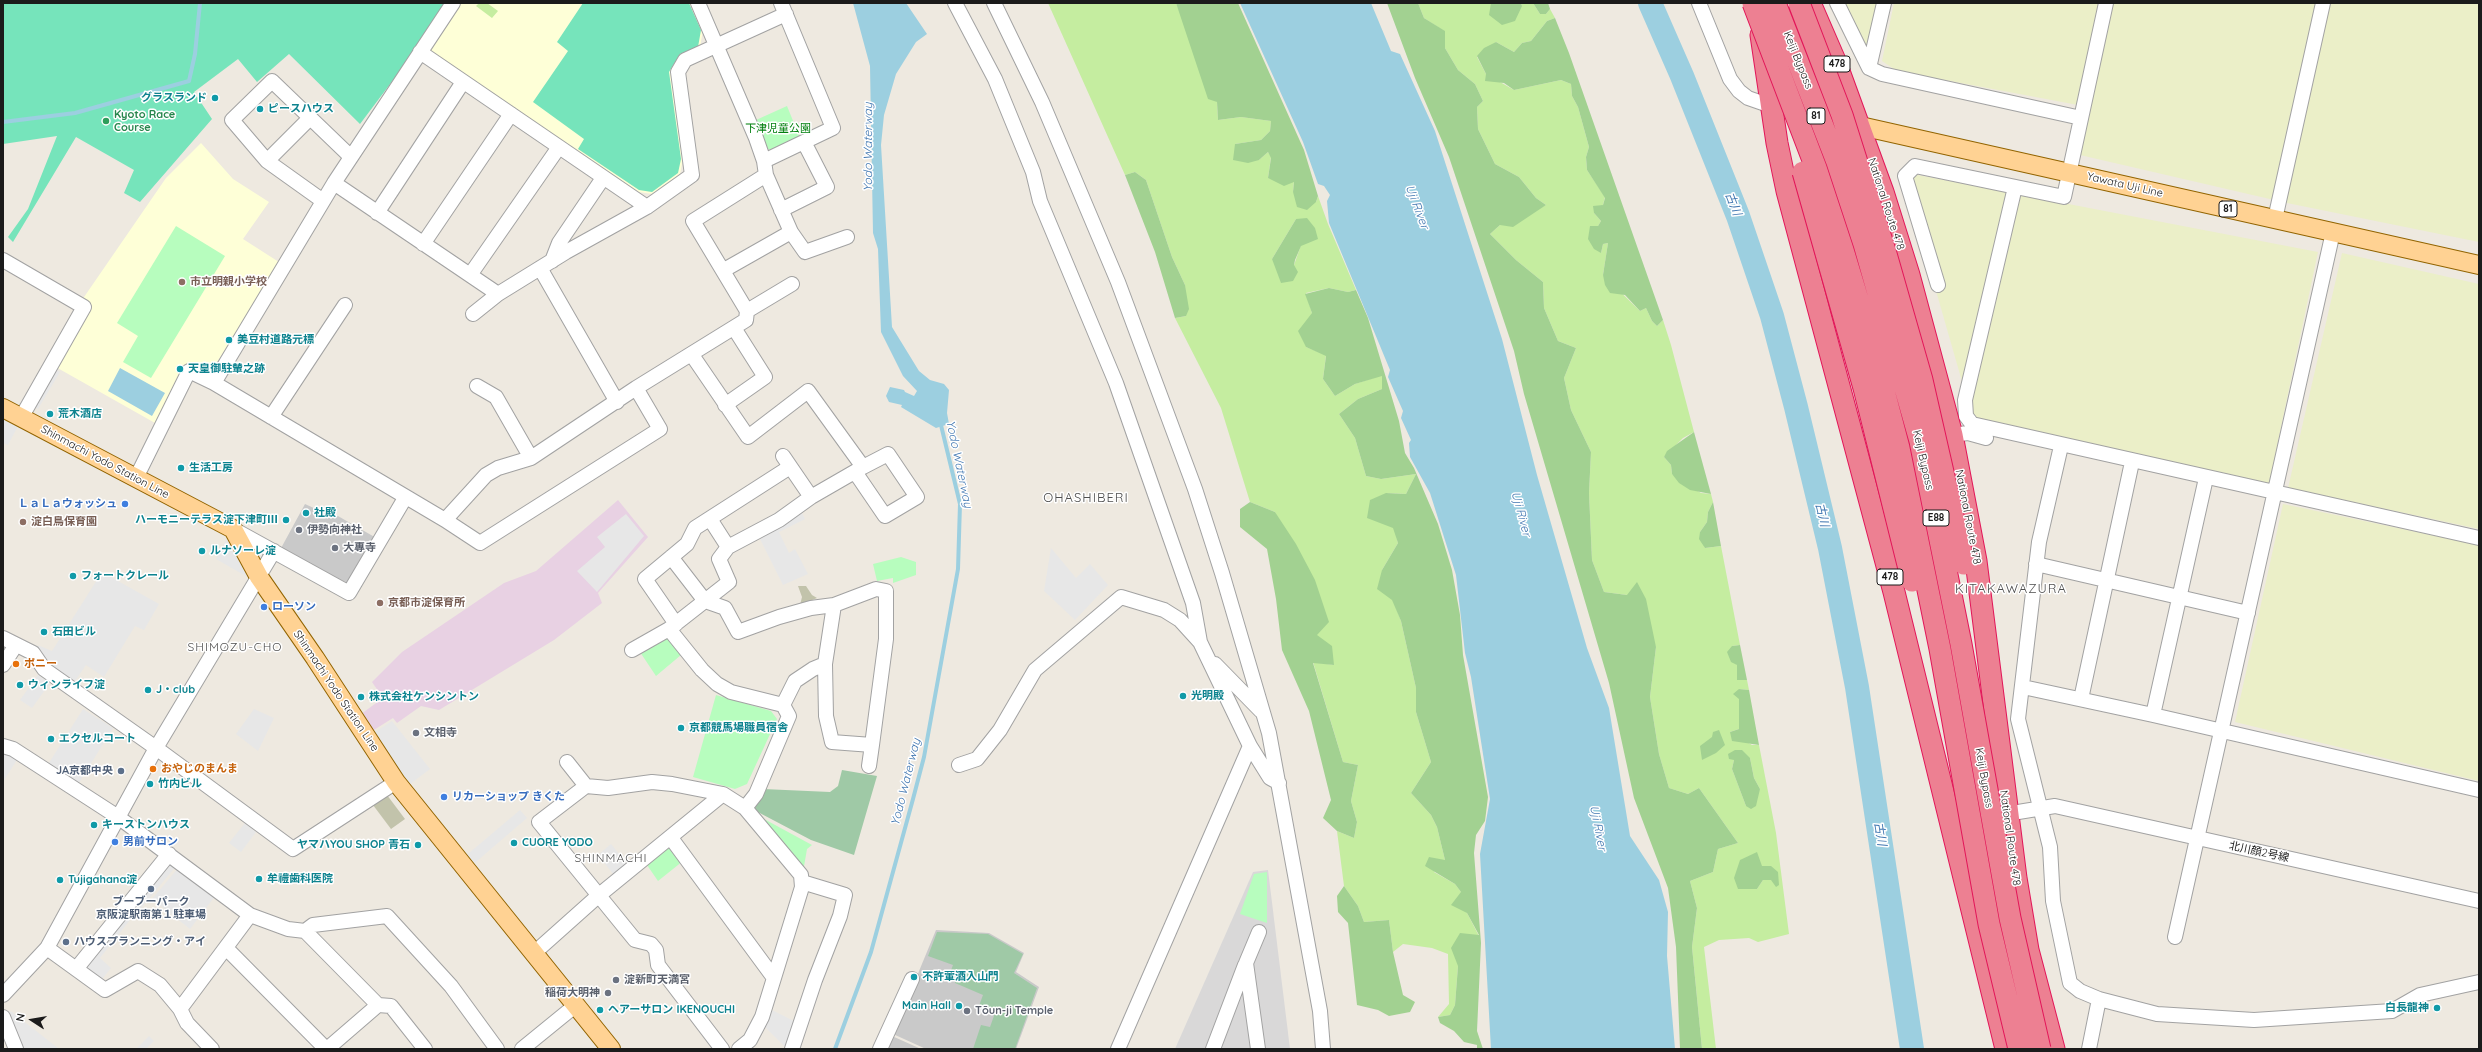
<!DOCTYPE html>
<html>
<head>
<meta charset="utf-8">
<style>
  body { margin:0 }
  #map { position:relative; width:2482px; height:1052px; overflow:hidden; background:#eee9e0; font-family:Quicksand,sans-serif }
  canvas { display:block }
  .frame { position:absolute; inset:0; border:4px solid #1b1b1b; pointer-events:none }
  .north { position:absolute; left:12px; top:1000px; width:40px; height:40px; -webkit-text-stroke:3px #fff; paint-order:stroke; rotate:282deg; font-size:11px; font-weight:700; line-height:16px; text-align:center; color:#1b1b1b }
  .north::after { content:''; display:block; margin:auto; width:14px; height:18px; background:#1b1b1b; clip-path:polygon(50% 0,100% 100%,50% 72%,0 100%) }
</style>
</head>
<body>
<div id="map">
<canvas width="2482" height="1052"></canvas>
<div class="frame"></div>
<div class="north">N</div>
</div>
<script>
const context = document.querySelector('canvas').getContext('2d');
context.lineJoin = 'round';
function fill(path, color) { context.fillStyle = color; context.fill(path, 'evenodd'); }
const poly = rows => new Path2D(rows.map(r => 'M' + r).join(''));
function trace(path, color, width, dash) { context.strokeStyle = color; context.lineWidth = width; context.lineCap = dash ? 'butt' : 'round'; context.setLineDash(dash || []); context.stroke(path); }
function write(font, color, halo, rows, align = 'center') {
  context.font = font + ' Quicksand,"Noto Sans JP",sans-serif'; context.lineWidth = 3; context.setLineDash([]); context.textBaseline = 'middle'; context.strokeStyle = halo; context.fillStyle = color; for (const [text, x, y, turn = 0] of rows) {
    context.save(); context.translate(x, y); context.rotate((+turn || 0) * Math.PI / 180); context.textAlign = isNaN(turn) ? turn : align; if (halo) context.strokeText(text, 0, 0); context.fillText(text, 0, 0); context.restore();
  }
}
fill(poly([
  [1268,870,1290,1049,1175,1049,1253,872]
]), '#d9d8d8');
fill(poly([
  [618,500,648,537,598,593,602,603,554,640,439,710,421,706,397,723,393,718,369,733,357,717,383,698,372,682,402,652,504,583,536,571]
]), '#e8d1e3');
fill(poly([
  [458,3,691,3,703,30,700,47,681,55,671,73,683,159,680,174,652,194,639,192,432,53,428,44],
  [201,143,233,179,269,202,243,239,282,264,207,377,184,365,155,423,54,366,82,300,166,178]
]), '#feffd7');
fill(poly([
  [305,504,329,515,331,512,378,539,350,584,314,568,280,550],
  [936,930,989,933,1024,953,1016,972,1039,987,1016,1049,926,1049,893,1034],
  [892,1036,921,1049,886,1049]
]), '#c9c9c9');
fill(poly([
  [798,586,806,586,812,595,817,598,800,605,802,597],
  [387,795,405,819,391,829,373,805]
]), '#c2c3ab');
fill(poly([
  [1843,3,1878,3,1866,52],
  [1894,3,2101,3,2078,105,1897,71,1882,61],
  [2113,3,2479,3,2479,242,2287,203,2080,155],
  [1902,172,2318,252,2269,484,1973,420],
  [2342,253,2479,284,2479,529,2288,488],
  [2283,504,2479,545,2479,781,2235,722]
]), '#ebefc8');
fill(poly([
  [479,3,487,3,498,11,492,18,476,6],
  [1048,3,1176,3,1217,102,1218,120,1241,117,1271,121,1270,131,1261,140,1235,144,1259,160,1268,152,1271,157,1268,178,1294,181,1293,192,1316,202,1318,196,1328,224,1356,290,1348,292,1329,288,1306,293,1312,313,1306,347,1326,355,1323,379,1335,396,1355,384,1382,375,1382,389,1358,399,1339,414,1355,438,1366,476,1381,479,1416,474,1406,494,1386,493,1398,543,1382,570,1401,621,1416,688,1416,712,1431,762,1411,793,1431,815,1437,827,1445,860,1434,872,1455,884,1461,892,1467,913,1479,936,1458,966,1455,1005,1450,1015,1438,1017,1449,1004,1448,954,1432,948,1403,944,1393,952,1389,920,1364,922,1358,906,1344,886,1337,831,1354,838,1357,822,1351,801,1358,765,1343,762,1313,662,1334,665,1316,635,1275,512,1250,502,1221,408,1175,318,1186,316,1185,285,1172,257,1146,180,1135,172,1125,175],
  [1296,219,1301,245,1294,265,1272,259],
  [1418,3,1491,3,1522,6,1521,3,1533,3,1540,14,1546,14,1550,9,1555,18,1547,21,1531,41,1522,43,1514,52,1496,42,1477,57,1486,74,1514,90,1561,80,1571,84,1572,96,1578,107,1589,147,1586,157,1587,170,1605,197,1603,205,1594,213,1601,221,1598,226,1601,253,1603,244,1608,243,1603,275,1640,311,1646,308,1652,321,1657,326,1663,320,1671,345,1694,432,1683,438,1664,457,1671,465,1672,474,1701,493,1711,494,1713,502,1708,512,1707,522,1700,532,1705,548,1721,546,1740,645,1732,646,1737,665,1737,679,1747,680,1749,690,1739,689,1739,729,1730,732,1752,745,1759,745,1776,833,1789,934,1758,942,1749,938,1719,940,1704,947,1716,1049,1702,1049,1692,947,1697,908,1690,881,1713,872,1718,849,1738,843,1699,788,1688,794,1669,788,1659,754,1650,697,1656,647,1627,595,1604,592,1592,560,1589,493,1591,452,1571,410,1564,378,1576,348,1558,341,1544,308,1543,282,1516,260,1490,234,1500,225,1546,205,1536,198,1519,177,1495,164,1478,129,1477,107,1483,101,1475,84,1458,70,1445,48,1444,31,1424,18],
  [1750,758,1754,778,1760,789,1746,806,1732,769,1734,760],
  [1771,866,1771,880,1763,880,1757,889,1749,887]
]), '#c5eda0');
fill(poly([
  [1176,3,1238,3,1304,150,1318,196,1316,202,1307,210,1297,207,1293,192,1294,182,1284,186,1268,178,1271,158,1268,152,1259,160,1248,163,1233,160,1235,144,1261,140,1270,131,1271,121,1241,117,1218,120,1217,102,1208,99],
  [1387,3,1418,3,1424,18,1445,31,1445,48,1458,70,1475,84,1483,101,1477,107,1478,129,1495,164,1519,177,1536,198,1546,205,1513,227,1500,225,1490,234,1516,260,1543,282,1544,308,1558,341,1576,348,1564,378,1571,410,1591,452,1589,493,1592,560,1604,592,1627,595,1637,582,1646,599,1656,647,1650,697,1659,754,1669,788,1688,794,1699,788,1738,843,1718,849,1713,872,1690,881,1697,908,1692,947,1702,1049,1680,1049,1676,947,1668,888,1634,798,1609,683,1524,394,1514,351,1449,157,1415,78],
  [1491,3,1521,3,1522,6,1515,21,1502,25,1489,15],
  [1533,3,1548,3,1550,9,1546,14,1540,14],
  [1555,18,1569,53,1663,320,1657,326,1652,321,1646,308,1640,311,1625,295,1610,293,1605,285,1603,275,1608,243,1603,244,1601,253,1594,249,1588,239,1590,226,1598,226,1601,221,1594,213,1593,206,1603,205,1605,198,1587,170,1586,157,1589,147,1578,107,1572,96,1571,84,1561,80,1514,90,1504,83,1485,81,1486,74,1477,56,1484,48,1496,42,1514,52,1522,43,1531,41,1547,21],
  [1135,172,1146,180,1172,257,1185,285,1189,309,1186,316,1175,318,1155,252,1125,175],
  [1307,218,1315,228,1318,239,1301,246,1295,260,1294,265,1298,272,1293,281,1281,283,1272,259,1296,219],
  [1329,288,1348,292,1356,290,1368,318,1399,421,1405,453,1414,468,1438,524,1452,570,1460,615,1463,655,1488,797,1485,821,1476,835,1474,853,1481,943,1477,1031,1483,1049,1477,1049,1477,1045,1464,1042,1454,1031,1440,1023,1438,1017,1450,1015,1455,1005,1458,966,1451,948,1460,933,1479,935,1467,913,1451,905,1461,892,1455,884,1425,866,1429,857,1445,860,1437,827,1431,815,1411,793,1431,762,1416,712,1416,688,1401,621,1392,600,1377,589,1382,570,1398,543,1393,528,1367,518,1370,500,1386,493,1406,494,1416,474,1381,479,1366,476,1355,438,1339,414,1358,399,1382,389,1382,376,1355,384,1335,396,1323,379,1326,356,1306,347,1298,331,1312,313,1305,294],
  [1694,432,1711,494,1690,490,1679,483,1672,474,1671,465,1664,457,1667,451],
  [1250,502,1275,512,1296,544,1315,580,1329,622,1317,635,1332,646,1334,665,1313,663,1343,762,1358,765,1351,801,1357,822,1354,838,1337,831,1323,818,1331,800,1309,711,1282,650,1276,599,1267,549,1240,527,1240,509],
  [1713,502,1721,546,1705,548,1699,539,1700,532,1707,522,1708,512],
  [1740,645,1747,680,1737,680,1737,665,1731,662,1727,652,1732,646],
  [1739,689,1749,690,1759,745,1732,741,1730,732,1739,729,1739,699,1733,694],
  [1719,730,1725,745,1716,753,1702,760,1700,746,1712,737,1713,732],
  [1735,750,1742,750,1750,758,1754,778,1760,789,1756,806,1751,809,1746,806,1732,769,1734,760,1729,759,1728,754],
  [1757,852,1762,866,1771,866,1778,872,1779,885,1776,887,1771,880,1763,880,1757,889,1738,889,1734,878,1740,860],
  [1344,886,1358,906,1364,922,1389,920,1393,952,1403,995,1415,1002,1410,1012,1389,1016,1378,1010,1357,1005,1348,923,1338,912,1337,896]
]), '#a2d191');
fill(poly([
  [842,770,877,776,854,855,811,840,754,810,763,789,830,792,838,786],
  [937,932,988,934,1023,954,1014,973,1037,988,1015,1049,973,1049,981,1025,990,1027,995,1013,979,1006,983,995,955,983,957,979,949,976,953,965,928,956]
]), '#9fc9a6');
fill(poly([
  [787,106,800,138,775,150,767,149,756,120],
  [176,226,225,256,151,378,123,362,138,336,117,323],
  [901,557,916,562,916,575,893,583,893,578,877,581,873,564],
  [666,635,681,655,656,676,640,652],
  [716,695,771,711,777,719,747,784,735,789,693,777],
  [753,813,812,845,807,849,803,872],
  [667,849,675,849,683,861,658,881,647,865],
  [1267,872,1267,923,1240,914,1254,874]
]), '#b7fdbe');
fill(poly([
  [3,3,451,3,360,124,289,54,257,82,238,59,194,92,212,119,140,202,124,193,134,170,76,137,13,242,8,237,28,209,57,136,3,144],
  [583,3,689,3,701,30,698,47,680,54,669,72,681,159,678,173,652,192,639,190,578,149,584,139,533,102,568,51,557,42]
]), '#76e4bb');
fill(poly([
  [53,368,60,372,38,409,32,405],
  [3,416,19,424,8,445,3,443],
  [801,511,805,519,779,532,789,553,795,549,808,574,783,585,758,535],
  [626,514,644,536,597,592,577,571,605,547,597,537],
  [227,538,252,576,251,579,216,559],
  [1051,548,1076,578,1090,564,1108,585,1075,620,1044,591],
  [102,572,159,604,144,630,135,626,104,677,86,665,73,684,23,645,40,646,52,651],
  [38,675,50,683,32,708,20,700],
  [83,709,113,728,77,786,47,766],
  [254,709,274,718,258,751,236,734],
  [392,721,430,769,405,788,372,734],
  [3,750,18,758,3,782],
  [520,810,527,818,470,867,462,859],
  [245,823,256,832,241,852,229,843],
  [611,844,627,864,614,875,598,855],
  [170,859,177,865,132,919,125,913],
  [179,867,216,895,190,929,152,899],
  [124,915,130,920,100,958,111,968,99,983,80,969],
  [768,1008,798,1023,787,1049,761,1023],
  [7,1011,12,1012,59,1049,22,1049],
  [149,1036,154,1041,146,1049,136,1049]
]), '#e7e7e7');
fill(poly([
  [853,3,906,3,927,34,916,42,896,74,884,115,881,145,892,327,919,371,930,380,944,384,949,390,947,413,949,424,936,428,901,407,902,405,889,402,886,396,890,387,904,390,905,392,914,396,917,391,903,376,881,332,878,249,873,233,870,66],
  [1240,3,1371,3,1391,51,1400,54,1435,131,1502,339,1537,475,1587,648,1609,708,1630,836,1659,880,1668,912,1667,956,1675,1049,1491,1049,1480,854,1490,799,1471,677,1465,653,1456,575,1430,493,1410,457,1409,443,1411,440,1401,418,1403,411,1388,377,1390,370,1329,223,1327,201,1330,195,1324,186,1318,184,1303,142],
  [120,368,165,393,152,416,108,391]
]), '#9ccfe0');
trace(poly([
  [3,122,75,113,189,81,195,54,200,3],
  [835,1049,871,952,913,799,924,757,958,569,960,504,940,421]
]), '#9ccfe0', 4);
trace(poly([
  [1650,3,1682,76,1738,216,1772,316,1796,407,1830,548,1857,687,1912,1049]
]), '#9ccfe0', 24);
const minor = poly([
  [698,3,756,138,764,161,766,175,791,232,805,252,847,237],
  [955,3,995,79,1033,172,1040,201,1116,383,1193,603,1200,642],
  [994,3,1042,102,1118,282,1195,489,1222,573,1269,733,1320,1011,1323,1049],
  [1699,3,1730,79,1739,91,1748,98,1771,106],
  [1837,3,1869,68,1882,74,2081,118],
  [420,52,647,207],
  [1869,68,1884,3],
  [267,161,310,118],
  [764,161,833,128,781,3],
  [334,183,498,294],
  [2015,187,1965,400,1966,416,1972,424,2479,538],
  [323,201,267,161,232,120,272,81,351,157],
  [781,210,827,187,804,142],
  [377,213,463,82],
  [2275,219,2323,3],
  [423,244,511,114],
  [3,260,84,307,21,418],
  [552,261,559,243,603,178],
  [540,268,617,402],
  [724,270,791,232],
  [470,275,559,147],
  [1938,285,1905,176,1915,166,2064,197,2106,3],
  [747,311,792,284],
  [473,314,498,294,566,252,647,207,692,175,678,72,685,60,786,14],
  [214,383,334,183,453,3],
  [477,386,496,397,531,458],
  [725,405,765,377,734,328],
  [271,417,345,305],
  [1952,435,1968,433,1986,438],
  [2061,446,2039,542,2018,719,2050,847,2053,901,2070,983,2080,991,2099,999,2157,1014,2254,1020,2392,1011,2420,995,2479,982],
  [783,456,811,497],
  [855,472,885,516,917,497,888,454,863,467],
  [136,478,189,371,214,383,445,520,480,543,660,429,636,388],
  [710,519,728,547],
  [445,520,486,475,498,468,531,458,636,388,746,320,747,311,693,221,766,175],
  [233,529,349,593,405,498],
  [671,557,705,601,725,608,738,632,779,617,811,608,834,605,876,589,886,591,886,639,872,745,832,742,826,716,825,664,834,605],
  [2036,564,2248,613],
  [676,624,645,579,687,544,695,528,790,467],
  [669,629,729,582,719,559,728,547,779,520,811,497,863,467,808,391,748,437,692,355],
  [3,638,33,653,44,669,156,748,293,849,396,782],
  [632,650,669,629,702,670,717,684,731,692,783,705,789,716,756,794,745,808],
  [1215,664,1261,711],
  [3,665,16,645],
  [2023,687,2153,715,2479,790],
  [2081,699,2132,462],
  [783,705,795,681,813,669,825,664],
  [2153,715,2206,478],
  [3,746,13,749,118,817,250,915,288,929,305,931,378,1005],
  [567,762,586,786],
  [959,765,977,759,1000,730,1035,670,1121,597,1164,610,1180,620,1200,642,1250,746,1270,778,1279,783],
  [869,766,872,745],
  [2006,814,2055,806,2479,901],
  [671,838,774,978],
  [305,931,313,925,387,916,451,986,497,1049],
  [2175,937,2333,232],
  [47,948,105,990,138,971,160,985,180,1009,187,1023,212,1049],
  [226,948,326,1049],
  [533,954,598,896,723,794],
  [76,969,169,854],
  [3,995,47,948,156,748,274,551],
  [180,1009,250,915],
  [3,1017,16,1049],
  [327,1049,378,1005,391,1006,425,1049],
  [522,1049,576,1005],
  [722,1049,658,965,656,950,651,944,635,940,539,822,586,786,608,788,652,782,672,784,723,794,745,808,801,875,802,887,762,1017,750,1040,739,1049],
  [792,1049,815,980,840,916,845,895,802,882],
  [880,1049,912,979],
  [1118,1049,1250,746],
  [1213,1049,1245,965],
  [1258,1049,1246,963,1259,932],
  [2089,1049,2099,999]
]);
const major = poly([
  [1807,114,2479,265],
  [3,408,233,529,259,577,315,658,396,782,611,1049]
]);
const highway = poly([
  [1810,3,1836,63,1883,192,1909,275,1952,435,1976,561,2016,878,2028,950,2054,1049],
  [1761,35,1777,143,1787,191,1894,592,2006,1049]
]);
trace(minor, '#a2a2a2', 16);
trace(major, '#926400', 20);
trace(highway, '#e21659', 23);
trace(minor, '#fff', 14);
trace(major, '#ffd293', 18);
trace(highway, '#ed8092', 21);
const highwayBridge = poly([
  [1753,3,1816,168,1843,250,1873,349,1899,448,1940,649,1989,924,2019,1049],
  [1775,3,1837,162,1864,244,1920,441,1961,644,2010,918,2040,1049],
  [1799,3,1842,115,1886,254,1922,380,1964,564],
  [1803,172,1864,388,1912,581]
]);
trace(highwayBridge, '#e21659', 23, []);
trace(highwayBridge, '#ed8092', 21);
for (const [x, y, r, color] of [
  [215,98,4,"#0f9aa8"],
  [260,109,4,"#0f9aa8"],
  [106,121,4,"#2e9e5b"],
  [182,282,4,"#8d6e63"],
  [229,340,4,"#0f9aa8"],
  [180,369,4,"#0f9aa8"],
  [50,414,4,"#0f9aa8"],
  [181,468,4,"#0f9aa8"],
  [125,504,4,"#3f7fe0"],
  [306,513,4,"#0f9aa8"],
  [286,520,4,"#0f9aa8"],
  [23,522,4,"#8d6e63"],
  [299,530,4,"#6b7280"],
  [335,548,4,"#6b7280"],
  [202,551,4,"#0f9aa8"],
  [73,576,4,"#0f9aa8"],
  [380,603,4,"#8d6e63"],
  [264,607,4,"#3f7fe0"],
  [44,632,4,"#0f9aa8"],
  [16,664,4,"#e8710a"],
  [20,685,4,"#0f9aa8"],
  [148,690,4,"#0f9aa8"],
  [1183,696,4,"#0f9aa8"],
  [361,697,4,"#0f9aa8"],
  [681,728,4,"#0f9aa8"],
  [416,733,4,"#6b7280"],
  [51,739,4,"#0f9aa8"],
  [153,769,4,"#e8710a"],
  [121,771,4,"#5c6f8a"],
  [150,784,4,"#0f9aa8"],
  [444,797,4,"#3f7fe0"],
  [94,825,4,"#0f9aa8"],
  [115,842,4,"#3f7fe0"],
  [514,843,4,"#0f9aa8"],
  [418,845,4,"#0f9aa8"],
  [259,879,4,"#0f9aa8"],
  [60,880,4,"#0f9aa8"],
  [151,889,4,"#5c6f8a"],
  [66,942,4,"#5c6f8a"],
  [914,977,4,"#0f9aa8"],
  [616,980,4,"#6b7280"],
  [608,993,4,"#6b7280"],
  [959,1006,4,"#0f9aa8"],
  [2437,1008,4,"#0f9aa8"],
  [600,1010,4,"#0f9aa8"],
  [967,1011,4,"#6b7280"]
]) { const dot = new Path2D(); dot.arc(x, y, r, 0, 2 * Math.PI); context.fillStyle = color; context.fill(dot); trace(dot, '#fff', 1.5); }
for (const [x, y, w] of [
  [1837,64,26],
  [1816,116,18],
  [2228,209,18],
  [1936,518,26],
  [1890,577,26]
]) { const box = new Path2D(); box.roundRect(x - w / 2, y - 8, w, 16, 3); context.fillStyle = '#fff'; context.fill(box); trace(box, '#1b1b1b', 1); }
write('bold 10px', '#1b1b1b', null, [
  ["478",1837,64],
  ["81",1816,116],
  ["81",2228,209],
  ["E88",1936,518],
  ["478",1890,577]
]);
write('11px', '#1b1b1b', '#fff', [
  ["Keiji Bypass",1798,60,68],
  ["Yawata Uji Line",2125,185,13],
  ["National Route 478",1886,204,72],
  ["Keiji Bypass",1923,460,77],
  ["Shinmachi Yodo Station Line",105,462,28],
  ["National Route 478",1968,517,79],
  ["Shinmachi Yodo Station Line",336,691,56],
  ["Keiji Bypass",1984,778,80],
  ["National Route 478",2010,838,82],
  ["北川顔2号線",2259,852,12]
]);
write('bold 11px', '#0d838f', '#fff', [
  ["グラスランド",207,98,"right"],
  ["ピースハウス",268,109],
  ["美豆村道路元標",237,340],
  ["天皇御駐輦之跡",188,369],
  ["荒木酒店",58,414],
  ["生活工房",189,468],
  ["社殿",314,513],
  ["ハーモニーテラス淀下津町Ⅲ",278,520,"right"],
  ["ルナソーレ淀",210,551],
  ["フォートクレール",81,576],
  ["石田ビル",52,632],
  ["ウィンライフ淀",28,685],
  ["J・club",156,690],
  ["光明殿",1191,696],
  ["株式会社ケンシントン",369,697],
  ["京都競馬場職員宿舎",689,728],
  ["エクセルコート",59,739],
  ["竹内ビル",158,784],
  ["キーストンハウス",102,825],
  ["CUORE YODO",522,843],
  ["ヤマハYOU SHOP 青石",410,845,"right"],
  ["牟禮歯科医院",267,879],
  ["Tujigahana淀",68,880],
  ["不許葷酒入山門",922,977],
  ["Main Hall",951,1006,"right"],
  ["白長龍神",2429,1008,"right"],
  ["ヘアーサロン IKENOUCHI",608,1010]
], 'left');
write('bold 11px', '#27864d', '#fff', [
  ["Kyoto Race",114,115],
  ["Course",114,128]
], 'left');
write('11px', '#03800f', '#fff', [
  ["下津児童公園",778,129]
]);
write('bold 11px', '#785e54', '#fff', [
  ["市立明親小学校",190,282],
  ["淀白鳥保育園",31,522],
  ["京都市淀保育所",388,603]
], 'left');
write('bold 11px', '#366cbe', '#fff', [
  ["ＬａＬａウォッシュ",117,504,"right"],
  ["ローソン",272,607],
  ["リカーショップ きくた",452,797],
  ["男前サロン",123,842]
], 'left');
write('bold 11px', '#5b616d', '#fff', [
  ["伊勢向神社",307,530],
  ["大專寺",343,548],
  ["文相寺",424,733],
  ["淀新町天満宮",624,980],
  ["稲荷大明神",600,993,"right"],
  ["Tōun-ji Temple",975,1011]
], 'left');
write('bold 11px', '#c56008', '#fff', [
  ["ポニー",24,664],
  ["おやじのまんま",161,769]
], 'left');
write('bold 11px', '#4e5e75', '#fff', [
  ["JA京都中央",113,771],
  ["ブーブーパーク",151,902,"center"],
  ["京阪淀駅南第１駐車場",151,915,"center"],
  ["ハウスプランニング・アイ",74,942,"left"]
], 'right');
write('italic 12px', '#4177b1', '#fff', [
  ["Yodo Waterway",868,147,-90],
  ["古川",1733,204,69],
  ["Uji River",1417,207,69],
  ["Yodo Waterway",959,464,78],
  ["Uji River",1521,514,75],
  ["古川",1822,515,77],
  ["Yodo Waterway",906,782,-76],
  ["Uji River",1598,828,79],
  ["古川",1880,834,81]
]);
context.letterSpacing = '1px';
write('12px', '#4e4e4e', '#fff', [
  ["SHIMOZU-CHO",235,647],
  ["SHINMACHI",611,858]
]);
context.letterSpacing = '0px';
context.letterSpacing = '1px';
write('13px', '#4e4e4e', '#fff', [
  ["OHASHIBERI",1086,498],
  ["KITAKAWAZURA",2011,589]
]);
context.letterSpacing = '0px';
</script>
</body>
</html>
